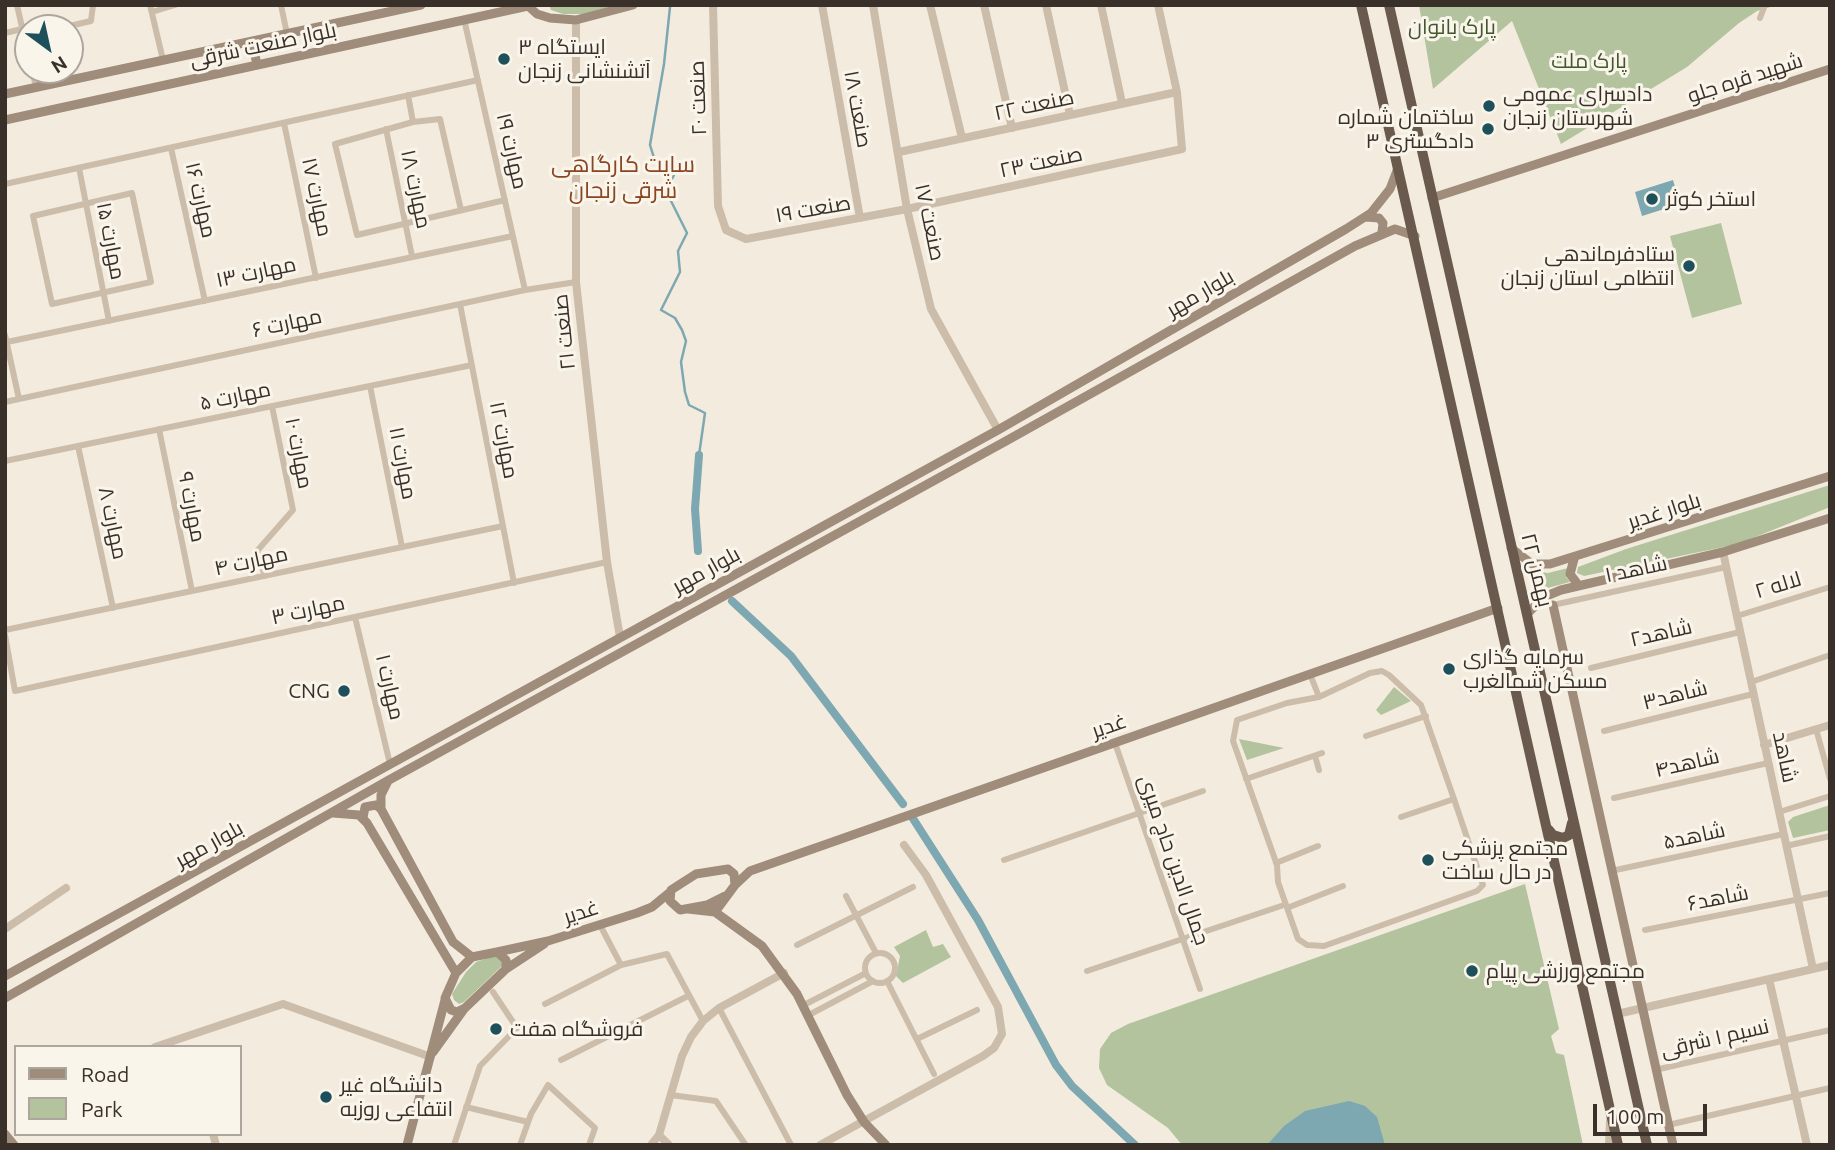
<!DOCTYPE html>
<html>
<head>
<meta charset="utf-8">
<style>
  body { margin:0 }
  #map { position:relative; width:1835px; height:1150px; overflow:hidden; background:#f3ecde; font-family:Ubuntu,sans-serif }
  canvas { display:block }
  .frame { position:absolute; inset:0; border:7px solid #39302a; pointer-events:none }
  .legend { position:absolute; left:14px; top:1045px; width:228px; height:91px; box-sizing:border-box; background:#faf5eb; border:2px solid #ada69e; margin:0; padding:9px 12px; list-style:none; font-size:21px; color:#39302a }
  .legend li { display:flex; align-items:center; gap:14px; height:35px }
  .legend b { width:35px; border:2px solid #ada69e }
  .north { position:absolute; left:14px; top:14px; width:70px; height:70px; box-sizing:border-box; background:#faf5eb; border:2px solid #ada69e; border-radius:50%; rotate:147deg; font-size:19px; font-weight:700; line-height:28px; text-align:center; color:#39302a }
  .north::after { content:''; display:block; margin:auto; width:24px; height:32px; background:#1e505b; clip-path:polygon(50% 0,100% 100%,50% 72%,0 100%) }
  .scale { position:absolute; left:1593px; top:1104px; width:114px; height:32px; box-sizing:border-box; border:4px solid #39302a; border-top:0; padding-left:9px; font-size:21px; line-height:24px; white-space:nowrap; color:#39302a; -webkit-text-stroke:5px #faf5eb; paint-order:stroke }
</style>
</head>
<body>
<div id="map">
<canvas width="1835" height="1150"></canvas>
<div class="frame"></div>
<ul class="legend">
<li><b style="height:9px;background:#9f8c7b"></b>Road</li>
<li><b style="height:19px;background:#b2c39e"></b>Park</li>
</ul>
<div class="north">N</div>
<div class="scale">100 m</div>
</div>
<script>
const context = document.querySelector('canvas').getContext('2d');
context.lineJoin = 'round';
function fill(path, color) { context.fillStyle = color; context.fill(path, 'evenodd'); }
const poly = rows => new Path2D(rows.map(r => 'M' + r).join(''));
function trace(path, color, width, dash) { context.strokeStyle = color; context.lineWidth = width; context.lineCap = dash ? 'butt' : 'round'; context.setLineDash(dash || []); context.stroke(path); }
function write(font, color, halo, rows, align = 'center') {
  context.font = font + ' Ubuntu,Cairo,sans-serif'; context.lineWidth = 6; context.setLineDash([]); context.textBaseline = 'middle'; context.strokeStyle = halo; context.fillStyle = color; for (const [text, x, y, turn = 0] of rows) {
    context.save(); context.translate(x, y); context.rotate((+turn || 0) * Math.PI / 180); context.textAlign = isNaN(turn) ? turn : align; if (halo) context.strokeText(text, 0, 0); context.fillText(text, 0, 0); context.restore();
  }
}
fill(poly([
  [549,5,616,5,583,14,563,14,551,10],
  [1419,5,1777,5,1757,11,1739,23,1687,67,1561,144,1512,21,1433,89],
  [1721,223,1742,304,1692,318,1670,236],
  [1830,485,1830,507,1738,544,1584,576,1577,573,1578,567,1626,549],
  [1568,568,1566,577,1570,582,1544,589,1535,597,1529,570,1548,573],
  [1394,687,1411,701,1381,715,1376,710],
  [1239,739,1284,748,1247,760],
  [1830,805,1830,830,1793,838,1788,822,1793,817],
  [1525,884,1559,1029,1551,1036,1556,1053,1564,1055,1583,1145,1182,1145,1168,1128,1107,1085,1099,1068,1100,1049,1111,1033,1128,1024],
  [926,930,933,947,943,944,951,957,903,983,896,976,900,956,894,947],
  [493,956,502,958,502,966,464,1002,459,1004,454,1000,452,994,466,972,476,962]
]), '#b2c39e');
fill(poly([
  [1673,180,1680,204,1642,216,1635,192],
  [1349,1101,1365,1106,1377,1117,1385,1145,1267,1145,1284,1126,1305,1111]
]), '#7da8b1');
trace(poly([
  [670,7,664,64,650,145,655,161,675,173,666,191,687,233,678,251,680,272,661,310,675,318,682,330,686,341,681,362,685,392,689,405,705,413,699,455]
]), '#7da8b1', 2.5);
trace(poly([
  [698,551,695,509,699,455],
  [732,601,791,656,903,804],
  [912,817,978,920,1056,1065,1072,1086,1135,1145]
]), '#7da8b1', 8);
trace(poly([
  [17,5,28,54],
  [150,5,163,60],
  [281,5,287,34],
  [152,12,175,5],
  [1760,18,1765,5],
  [464,19,525,290],
  [61,28,91,21,93,5],
  [5,33,22,29],
  [32,70,36,87],
  [408,95,413,122],
  [284,123,316,278],
  [386,129,412,256],
  [171,148,205,301],
  [79,168,109,321],
  [5,184,478,80],
  [132,193,151,282,52,304,33,216,132,193],
  [461,210,440,119,413,122,335,144,357,235,505,200],
  [460,304,514,583],
  [5,335,19,399],
  [7,342,513,236],
  [370,386,402,547],
  [5,402,525,290,576,282],
  [159,429,192,591],
  [78,446,113,608],
  [5,461,472,365],
  [265,576,257,551,293,510,272,406],
  [1553,605,1726,567],
  [1737,616,1830,587],
  [355,617,390,764],
  [5,630,503,526],
  [5,635,15,691,607,562],
  [1591,668,1740,632],
  [1310,674,1319,697],
  [1751,682,1830,655],
  [1816,729,1830,779],
  [1604,731,1753,694],
  [1366,736,1426,716],
  [1115,743,1200,989],
  [1315,756,1319,770],
  [1246,779,1322,753],
  [1614,798,1768,763],
  [1779,812,1830,796],
  [1401,817,1454,799,1421,705,1389,675,1382,671,1370,673,1319,697,1287,703,1237,720,1233,741,1277,865,1278,882,1298,939,1307,945,1324,946,1477,891,1483,885,1454,799],
  [1786,846,1830,836],
  [1004,860,1203,791],
  [1276,863,1318,846],
  [1611,871,1784,834],
  [846,896,876,953],
  [1287,908,1343,886],
  [1645,930,1830,893],
  [797,945,913,887],
  '865 968a15 15 0 1 1 30 0a15 15 0 1 1-30 0Z',
  [621,965,667,954,703,1021],
  [1087,971,1281,906],
  [887,981,934,1074],
  [545,1004,621,965,600,925],
  [802,1006,866,973],
  [719,1008,791,1145],
  [807,1016,873,981],
  [917,1039,977,1010],
  [561,1060,688,996],
  [1655,1070,1830,1030],
  [671,1095,716,1101,745,1144],
  [466,1107,528,1122],
  [1668,1125,1830,1088],
  [454,1145,480,1066,517,1028,493,992],
  [520,1145,531,1114,548,1085,595,1128,589,1145]
]), '#ccbdaa', 6);
trace(poly([
  [713,5,718,206,726,230,746,239,907,209,1182,149,1177,92,1158,5],
  [822,5,860,218],
  [873,5,907,209,931,309,998,430],
  [930,5,962,138],
  [984,5,1012,128],
  [1046,5,1070,115],
  [1101,5,1122,103],
  [576,20,576,282,607,562,620,637],
  [899,152,1177,92],
  [1723,552,1813,969],
  [1764,745,1830,725],
  [5,929,66,888],
  [1769,979,1807,1145],
  [1617,1014,1830,965],
  [155,1047,283,1004,431,1057],
  [213,1134,216,1145],
  [659,1135,669,1145],
  [651,1145,659,1135,682,1056,691,1037,703,1021,719,1008,784,973],
  [820,1145,983,1056,994,1048,1002,1034,998,1007,926,875,904,845],
  [1609,1145,1610,1121]
]), '#ccbdaa', 8);
trace(poly([
  [527,5,537,14,550,18,576,20,633,5],
  [252,41,257,65],
  [5,94,421,5],
  [5,120,528,6],
  [1432,198,1830,69],
  [1366,217,1379,218,1383,223,1382,232],
  [1511,548,1532,564,1550,564,1830,476],
  [1574,559,1570,574,1579,586],
  [1553,605,1673,1145],
  [1528,613,1544,597,1561,590,1723,552,1830,518],
  [388,781,381,795,381,809,453,942,472,957],
  [333,813,359,815,367,823,456,973],
  [363,818,365,807,376,805,381,809],
  [735,885,750,871,1498,608],
  [688,909,715,912,762,946,797,994,847,1095,864,1122,886,1145],
  [715,912,735,885,734,874,728,869,696,874,671,890,670,901,680,910,707,905,725,896],
  [497,952,548,941,637,913,652,907,669,893],
  [497,952,506,960,506,969,465,1008,457,1012,451,1010,445,998,456,973,472,957,497,952],
  [506,969,544,944],
  [5,976,998,430,1346,229,1371,213,1390,189,1398,168],
  [5,998,389,780,1006,441,1355,246,1395,229,1415,236],
  [433,1052,464,1009],
  [5,1134,14,1145],
  [407,1145,445,1000]
]), '#9f8c7b', 9);
trace(poly([
  [1361,5,1618,1145],
  [1389,5,1647,1145],
  [1549,830,1553,835,1563,838,1569,835,1572,823]
]), '#6a5a4e', 10);
for (const [x, y, r, color] of [
  [504,59,7,"#1e505b"],
  [1489,106,7,"#1e505b"],
  [1488,129,7,"#1e505b"],
  [1652,199,7,"#1e505b"],
  [1689,266,7,"#1e505b"],
  [1449,669,7,"#1e505b"],
  [344,691,7,"#1e505b"],
  [1428,860,7,"#1e505b"],
  [1472,971,7,"#1e505b"],
  [496,1029,7,"#1e505b"],
  [326,1097,7,"#1e505b"]
]) { const dot = new Path2D(); dot.arc(x, y, r, 0, 2 * Math.PI); context.fillStyle = color; context.fill(dot); trace(dot, '#faf5eb', 2.5); }
write('21px', '#43572d', '#faf5eb', [
  ["پارک بانوان",1452,27],
  ["پارک ملت",1589,61]
]);
write('21px', '#39302a', '#faf5eb', [
  ["بلوار صنعت شرقی",263,45,-12],
  ["شهید قره جلو",1745,78,-18],
  ["صنعت ۲۰",698,98,-92],
  ["صنعت ۲۲",1034,105,-12],
  ["صنعت ۱۸",858,109,80],
  ["مهارت ۱۹",512,151,77],
  ["صنعت ۲۳",1041,162,-12],
  ["مهارت ۱۸",416,189,78],
  ["مهارت ۱۷",317,197,78],
  ["مهارت ۱۶",201,200,77],
  ["صنعت ۱۹",813,209,-10],
  ["صنعت ۱۷",930,222,78],
  ["مهارت ۱۵",111,241,79],
  ["مهارت ۱۳",256,272,-12],
  ["بلوار مهر",1200,293,-30],
  ["مهارت ۶",287,323,-12],
  ["صنعت ۲۱",564,332,-96],
  ["مهارت ۵",235,396,-12],
  ["مهارت ۱۲",504,440,79],
  ["مهارت ۱۰",299,453,79],
  ["مهارت ۱۱",403,463,79],
  ["مهارت ۹",192,507,79],
  ["بلوار غدیر",1664,511,-18],
  ["مهارت ۸",113,523,78],
  ["مهارت ۴",251,561,-12],
  ["شاهد ۱",1636,569,-12],
  ["بلوار مهر",706,570,-29],
  ["۲۲ بهمن",1537,570,76],
  ["لاله ۲",1778,585,-17],
  ["مهارت ۳",308,610,-12],
  ["شاهد۲",1661,633,-13],
  ["مهارت ۱",390,687,77],
  ["شاهد۳",1675,695,-14],
  ["غدیر",1109,726,-19],
  ["شاهد",1785,757,78],
  ["شاهد۴",1687,763,-13],
  ["شاهد۵",1694,836,-12],
  ["بلوار مهر",209,844,-29],
  ["جمال الدین حاج میری",1174,860,71],
  ["شاهد۶",1718,898,-11],
  ["غدیر",581,912,-18],
  ["نسیم ۱ شرقی",1715,1038,-13]
]);
write('21px', '#39302a', '#faf5eb', [
  ["ایستگاه ۳",518,47],
  ["آتشنشانی زنجان",518,71],
  ["دادسرای عمومی",1503,94],
  ["شهرستان زنجان",1503,118],
  ["ساختمان شماره",1474,117,"right"],
  ["۳ دادگستری",1474,141,"right"],
  ["استخر کوثر",1666,199],
  ["ستادفرماندهی",1675,254,"right"],
  ["انتظامی استان زنجان",1675,278,"right"],
  ["سرمایه گذاری",1463,657],
  ["مسکن شمالغرب",1463,681],
  ["CNG",330,691,"right"],
  ["مجتمع پزشکی",1442,848],
  ["در حال ساخت",1442,872],
  ["مجتمع ورزشی پیام",1486,971],
  ["فروشگاه هفت",510,1029],
  ["دانشگاه غیر",340,1085],
  ["انتفاعی روزبه",340,1109]
], 'left');
write('23px', '#894622', '#faf5eb', [
  ["سایت کارگاهی",623,164],
  ["شرقی زنجان",623,190]
]);
</script>
</body>
</html>
